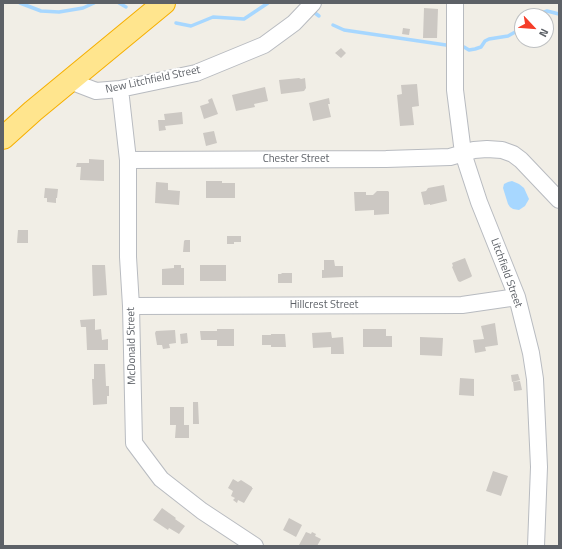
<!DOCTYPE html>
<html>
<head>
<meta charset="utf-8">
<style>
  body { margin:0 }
  #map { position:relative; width:562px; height:549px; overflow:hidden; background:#f1eee6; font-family:"Titillium Web",sans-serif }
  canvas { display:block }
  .frame { position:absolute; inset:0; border:4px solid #5d6167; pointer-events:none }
  .north { position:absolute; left:514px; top:8px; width:40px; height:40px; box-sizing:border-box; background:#fff; border:1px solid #bec0c2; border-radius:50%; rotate:116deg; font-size:11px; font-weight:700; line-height:16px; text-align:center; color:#5d6167 }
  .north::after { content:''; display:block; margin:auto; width:14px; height:18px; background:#f53d28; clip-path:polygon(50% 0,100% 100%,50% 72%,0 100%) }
</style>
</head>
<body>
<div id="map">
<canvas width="562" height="549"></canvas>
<div class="frame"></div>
<div class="north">N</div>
</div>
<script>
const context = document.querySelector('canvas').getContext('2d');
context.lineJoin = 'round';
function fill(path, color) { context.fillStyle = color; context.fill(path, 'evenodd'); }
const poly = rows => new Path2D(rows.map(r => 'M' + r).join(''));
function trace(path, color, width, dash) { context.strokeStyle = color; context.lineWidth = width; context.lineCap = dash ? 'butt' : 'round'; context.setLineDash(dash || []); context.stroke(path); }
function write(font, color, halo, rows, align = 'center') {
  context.font = font + ' "Titillium Web",sans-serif'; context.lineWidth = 4; context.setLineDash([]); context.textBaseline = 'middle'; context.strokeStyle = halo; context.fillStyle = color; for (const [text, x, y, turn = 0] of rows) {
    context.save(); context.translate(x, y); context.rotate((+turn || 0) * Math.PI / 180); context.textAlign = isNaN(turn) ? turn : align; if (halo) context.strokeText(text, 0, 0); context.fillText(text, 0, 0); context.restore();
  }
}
fill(poly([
  [512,181,519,184,524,188,529,199,525,206,519,210,513,209,510,207,508,204,503,188,504,184,508,182]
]), '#a7d7ff');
trace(poly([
  [20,3,41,11,59,12,83,8,94,3],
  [119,3,126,7],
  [315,13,319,16],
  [534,16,547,11,559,14],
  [176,23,191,26,213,17,244,19,268,3],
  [333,25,344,30,446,45],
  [464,47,469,50,475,49,481,47,485,41,489,39,508,36,517,31,522,26]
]), '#a7d7ff', 3.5);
fill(poly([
  [424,8,438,9,437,38,423,38],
  [403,28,410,29,409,35,402,34],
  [341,48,346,53,341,58,335,53],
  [299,78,301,79,305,78,306,88,304,91,281,94,279,80],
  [417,84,419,106,412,107,414,125,400,126,397,95,402,94,401,85],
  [265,87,268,101,254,104,255,107,236,111,232,95],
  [212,98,218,114,204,119,200,106,209,103,208,100],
  [329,98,330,104,328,104,331,117,313,121,309,103],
  [182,112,183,124,165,126,166,130,159,131,158,120,165,120,164,114],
  [214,131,217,143,206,146,203,133],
  [89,159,104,160,104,181,80,180,81,167,76,167,77,163,89,163],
  [206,181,222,181,222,183,235,183,235,198,206,198],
  [156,182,168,183,168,190,180,191,179,205,155,203],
  [444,185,447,201,430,205,430,204,424,205,421,192,426,191,428,188],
  [45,188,58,189,57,198,56,198,56,203,47,202,47,198,44,198],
  [377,191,388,191,389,192,389,214,374,215,374,210,355,211,354,192,366,192,366,195,373,195],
  [18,230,28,230,28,243,17,243],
  [227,236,241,236,241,242,234,242,234,244,227,244],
  [185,240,190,240,190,252,183,252,184,241],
  [465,258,472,276,471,277,460,282,458,281,452,267,453,266,452,263],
  [324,260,334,260,335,266,343,266,343,277,322,278,322,270,324,270],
  [92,265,105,265,107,295,93,296],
  [174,265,181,265,181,268,184,268,184,285,162,285,162,269,174,268],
  [200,265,226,265,226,281,200,281],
  [282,273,292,273,292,283,278,283,278,274,281,274],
  [95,319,95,330,101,329,102,340,108,339,108,350,87,350,86,327,81,327,80,320],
  [495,323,498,345,485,347,486,351,475,353,473,340,484,339,481,326],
  [217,329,234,329,234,346,217,346,217,340,201,340,200,331,217,331],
  [363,329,386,329,386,336,392,336,392,347,363,347],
  [175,330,176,343,169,344,170,348,163,349,162,345,157,345,155,333,156,331],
  [331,332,332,338,343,337,344,354,331,354,331,347,313,348,312,333],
  [187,333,188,343,181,344,180,334],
  [271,334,285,334,286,347,271,347,271,345,262,345,262,335,271,335],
  [420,337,443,338,442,356,420,355],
  [94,364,105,364,106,386,109,386,109,396,107,396,107,404,93,405,92,379,94,379],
  [518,374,520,380,512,382,511,375],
  [460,378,474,379,474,396,459,395],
  [520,381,522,390,514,391,513,382],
  [193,402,198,402,199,424,193,424],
  [170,407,184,407,184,425,189,425,189,438,175,438,176,425,170,425],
  [493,471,508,476,501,496,486,491],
  [233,479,238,482,241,480,252,487,252,488,253,488,244,503,238,500,237,503,233,500,235,498,231,496,233,491,228,488],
  [162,508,176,518,175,519,185,526,179,534,169,528,168,530,153,520],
  [289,518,302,525,296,537,283,530],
  [306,532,311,534,312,532,316,534,315,536,321,539,317,546,301,546,299,545]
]), '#ccc8c3');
const minor = poly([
  [455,3,455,90,463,153,479,202,517,297,531,353,535,379,539,467,536,546],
  [70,81,96,91,120,89,196,73,264,45,294,23,313,3],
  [120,89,128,160,128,257,131,306,134,443,161,479,202,511,255,546],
  [128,160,386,159,450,157,474,150,487,149,502,150,513,154,521,160,559,200],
  [131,306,462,305,517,297]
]);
const highway = poly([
  [3,138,33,111,164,3]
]);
trace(minor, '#b8bbc0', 18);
trace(highway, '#f6af00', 24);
trace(minor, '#fff', 16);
trace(highway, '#ffe58e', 22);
write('11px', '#5d6167', '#fff', [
  ["New Litchfield Street",153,80,-12],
  ["Chester Street",296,159],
  ["Litchfield Street",506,273,70],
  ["Hillcrest Street",324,305],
  ["McDonald Street",132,346,-91]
]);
</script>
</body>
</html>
